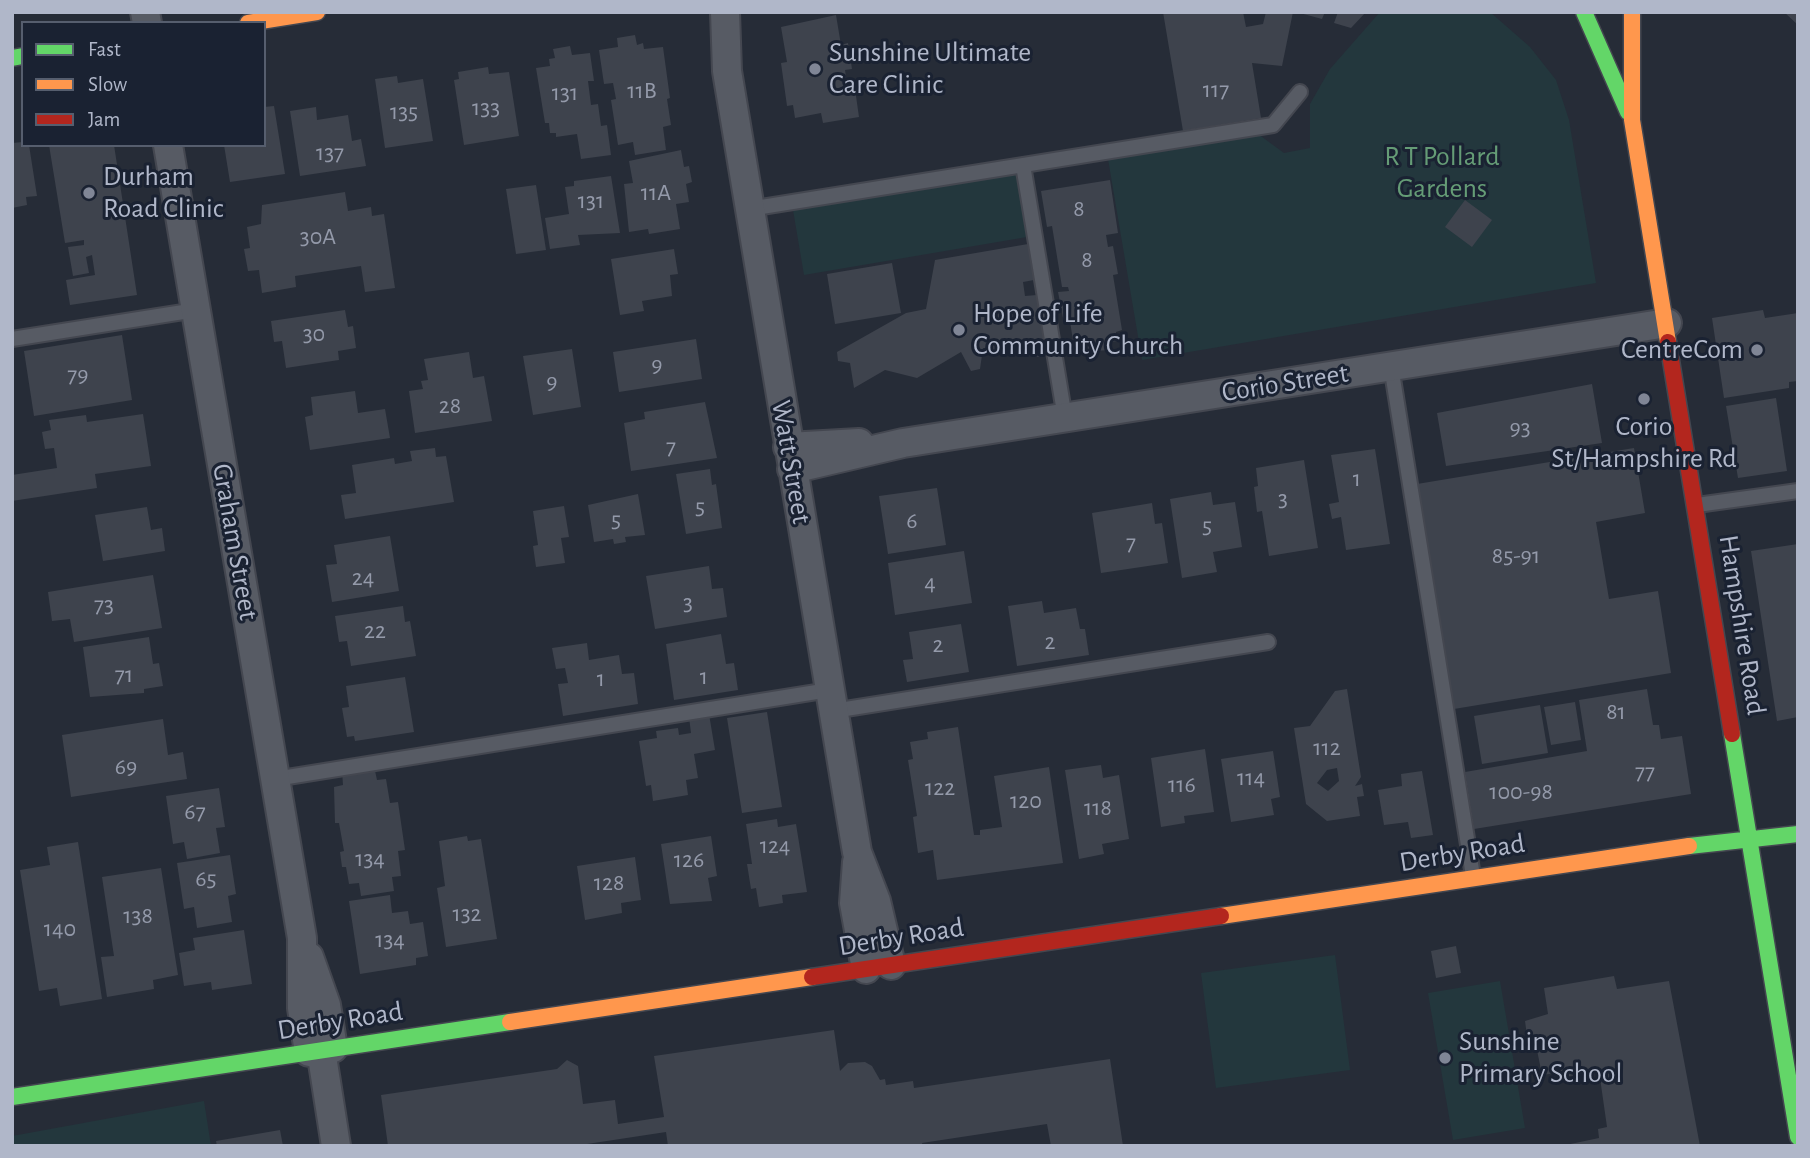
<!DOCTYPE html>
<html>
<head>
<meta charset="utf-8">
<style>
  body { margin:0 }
  #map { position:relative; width:1810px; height:1158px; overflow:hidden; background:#262c37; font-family:"Alegreya Sans",sans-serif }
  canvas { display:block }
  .frame { position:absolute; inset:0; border:14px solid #b0b7c9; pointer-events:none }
  .legend { position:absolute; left:21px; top:21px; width:245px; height:126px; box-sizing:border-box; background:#1a2232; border:2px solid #565e6e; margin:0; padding:9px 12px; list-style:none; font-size:21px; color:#b0b7c9 }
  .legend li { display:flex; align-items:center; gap:14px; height:35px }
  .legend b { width:35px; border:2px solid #565e6e }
</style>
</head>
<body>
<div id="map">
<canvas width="1810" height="1158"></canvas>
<div class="frame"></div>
<ul class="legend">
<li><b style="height:9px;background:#63d668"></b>Fast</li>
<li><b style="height:9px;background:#ff974d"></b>Slow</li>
<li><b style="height:9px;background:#b3261e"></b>Jam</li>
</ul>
</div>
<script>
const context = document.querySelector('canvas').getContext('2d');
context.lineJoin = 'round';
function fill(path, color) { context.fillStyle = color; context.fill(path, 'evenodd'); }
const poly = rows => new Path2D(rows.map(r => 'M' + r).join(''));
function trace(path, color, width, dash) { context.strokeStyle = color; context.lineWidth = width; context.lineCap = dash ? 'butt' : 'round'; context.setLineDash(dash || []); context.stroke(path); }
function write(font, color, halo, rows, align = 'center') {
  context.font = font + ' "Alegreya Sans",sans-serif'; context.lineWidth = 6; context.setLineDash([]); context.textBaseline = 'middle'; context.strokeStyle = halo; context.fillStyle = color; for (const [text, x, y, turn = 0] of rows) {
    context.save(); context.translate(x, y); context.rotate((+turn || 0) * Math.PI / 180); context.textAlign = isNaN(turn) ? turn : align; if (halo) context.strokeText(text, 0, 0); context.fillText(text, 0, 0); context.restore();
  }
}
fill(poly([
  [1380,12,1490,12,1530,47,1556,80,1569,120,1596,283,1142,360,1108,159,1258,134,1284,153,1310,148,1310,104,1330,69],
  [1016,172,1027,237,804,275,793,210],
  [1335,955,1350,1070,1216,1088,1201,973],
  [1500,981,1525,1128,1453,1140,1428,993],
  [204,1101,211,1146,12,1146,12,1136]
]), '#23373d');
fill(poly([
  [1163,12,1243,12,1246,27,1263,24,1266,12,1293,12,1282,66,1252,63,1261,118,1183,131],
  [1296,12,1325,12,1322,19],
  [1338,12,1366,12,1351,28,1334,23],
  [1784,12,1798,12,1798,25],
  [836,15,841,45,848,43,852,69,845,70,847,83,854,82,859,117,823,123,821,113,795,118,793,105,787,106,781,63,787,62,781,27],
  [635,35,637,45,643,43,644,49,663,47,670,98,667,99,671,125,663,127,666,150,635,155,633,142,618,145,611,100,616,99,613,83,604,84,599,50,618,47,617,38],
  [570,46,572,55,590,53,594,81,588,81,591,105,598,104,601,126,607,125,611,155,581,159,577,134,556,137,556,133,550,133,549,123,545,123,536,68,550,66,549,59,555,58,553,49],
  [488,67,489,74,509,72,519,136,464,145,454,80,459,79,458,72],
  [397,76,398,83,423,79,433,141,385,148,375,79],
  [274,106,285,174,230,182,224,145,264,145,264,107],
  [316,107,317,120,348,115,352,141,361,139,366,166,300,176,290,111],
  [23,142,23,145,29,145,37,196,26,197,27,205,12,208,12,143],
  [49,145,114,145,137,295,70,305,66,280,95,275,92,255,86,257,89,273,73,276,68,247,84,245,84,240,65,243],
  [681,150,684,167,689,166,692,182,686,184,689,202,676,204,680,229,649,234,648,229,629,232,624,184,633,183,629,161],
  [611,176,620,233,578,235,580,245,550,249,545,218,569,214,565,187,574,186,574,181],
  [1110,180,1118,233,1106,235,1108,247,1113,246,1118,274,1113,275,1122,330,1116,332,1117,341,1110,342,1111,350,1078,352,1074,348,1070,321,1064,323,1058,292,1069,291,1068,287,1062,287,1052,226,1047,227,1041,191],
  [536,185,546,250,516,254,506,189],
  [345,192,348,211,371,207,372,216,384,214,395,288,365,292,361,266,295,276,296,287,262,293,259,270,248,271,244,249,250,248,247,227,261,224,262,205],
  [1465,200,1492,220,1472,247,1445,227],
  [1028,244,1034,280,1023,282,1025,296,1037,295,1047,355,1038,357,983,348,980,369,971,371,961,352,917,378,885,370,854,388,850,363,838,361,837,352,906,313,926,309,935,260],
  [674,249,678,274,670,275,672,296,642,301,644,311,620,315,611,259],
  [892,263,901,313,835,324,827,274],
  [345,310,348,327,353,326,356,348,338,351,339,360,286,368,282,341,274,342,271,321],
  [1763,310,1765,318,1798,313,1798,381,1789,382,1789,388,1724,398,1712,318],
  [122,335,132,400,34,416,24,351],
  [696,339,702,379,619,392,613,352],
  [572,349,581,407,533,415,523,356],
  [469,352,473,378,484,376,492,421,415,433,409,391,423,389,421,381,428,380,424,359],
  [1592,384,1602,443,1446,466,1437,413],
  [355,391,358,413,385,409,390,438,310,450,305,417,313,415,311,397],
  [1776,398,1787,471,1738,478,1726,406],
  [705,402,717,458,631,471,624,423,645,419,644,412],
  [143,414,151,466,95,474,97,488,12,501,12,475,57,468,54,448,45,449,42,432,51,430,49,420,86,415,87,422],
  [435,448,436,457,446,456,454,502,345,519,341,495,356,493,352,465,394,458,395,464,412,461,410,451],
  [1634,448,1645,513,1596,522,1609,599,1658,591,1671,673,1454,709,1417,484],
  [1375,449,1390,544,1346,550,1341,517,1332,519,1329,504,1339,502,1331,455],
  [1304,460,1318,548,1269,556,1262,511,1257,512,1254,487,1258,486,1256,468],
  [710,469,712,485,716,484,722,528,686,534,676,474],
  [937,488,946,545,888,554,879,496],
  [1211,492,1213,505,1235,502,1242,547,1213,552,1217,572,1182,578,1170,499],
  [638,494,645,535,625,537,626,542,614,544,613,539,594,542,588,505],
  [1152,503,1155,524,1162,523,1168,563,1101,573,1092,513],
  [564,506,569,537,561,538,565,563,536,567,533,546,538,545,533,511],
  [147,507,151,530,162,528,165,551,103,561,95,515],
  [390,536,399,591,332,602,326,565,337,564,334,545],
  [1798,544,1798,717,1777,721,1751,551],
  [964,551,972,603,895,615,888,563],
  [709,566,712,589,723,588,727,617,655,629,646,576],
  [153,575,162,628,74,642,70,619,52,621,48,592],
  [1042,601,1044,613,1076,608,1080,629,1085,629,1089,655,1017,666,1008,606],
  [403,606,405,622,410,621,416,656,351,666,347,641,339,642,335,616],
  [961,624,969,672,907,682,903,660,913,659,909,632],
  [721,634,726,664,734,663,738,690,674,700,666,644],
  [149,637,153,664,159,663,163,686,144,689,144,693,90,697,83,647],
  [587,643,589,660,619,655,622,674,634,673,638,704,563,716,558,684,568,683,565,668,556,669,552,648],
  [405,677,414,732,355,741,354,736,347,737,342,708,349,707,346,686],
  [1347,689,1361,777,1355,786,1362,784,1364,796,1357,797,1360,816,1327,821,1306,804,1294,728,1310,726,1335,691],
  [1337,768,1339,781,1328,791,1317,783,1327,770],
  [1647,689,1653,725,1659,725,1661,739,1682,736,1691,794,1474,829,1465,772,1587,751,1579,700],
  [1575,702,1581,740,1551,745,1544,707],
  [1540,705,1548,753,1482,764,1474,716],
  [767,712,782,807,742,813,727,718],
  [709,714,715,750,694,754,698,778,686,780,688,795,653,801,651,785,646,786,639,741,657,738,656,731,678,728,679,735,691,733,689,717],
  [163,719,168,755,183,752,187,779,71,797,62,735],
  [958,727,974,835,980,835,980,830,1002,827,994,776,1049,767,1063,863,937,880,933,850,918,853,913,817,917,816,908,760,913,759,910,742,928,739,927,732],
  [1205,749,1214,812,1184,816,1185,823,1161,827,1151,758],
  [1273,751,1280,797,1271,799,1274,815,1231,822,1221,759],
  [1101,765,1103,778,1119,775,1129,839,1102,844,1104,854,1079,859,1065,770],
  [374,766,377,780,386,779,390,803,398,802,405,850,398,851,401,876,392,877,394,891,361,896,359,883,349,884,346,867,342,867,340,852,344,851,339,823,335,823,334,787,343,785,342,771],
  [1422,771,1433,835,1411,838,1408,822,1384,825,1378,790,1402,786,1401,774],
  [219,788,225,827,216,828,220,853,187,859,184,842,173,844,166,796],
  [777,819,778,827,796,824,807,892,782,895,783,903,759,907,756,888,751,889,747,864,752,864,746,824],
  [467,836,468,841,481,839,497,939,446,947,437,888,445,886,439,841],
  [711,836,717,876,708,878,712,901,670,904,661,844],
  [78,842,102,999,60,1006,57,988,39,991,20,870,50,865,47,847],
  [230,855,236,894,228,896,232,922,197,928,194,907,184,909,177,863],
  [635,857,641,900,621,903,622,913,585,920,577,866],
  [161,868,178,975,153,980,154,989,107,997,101,957,114,956,102,877],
  [390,895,392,913,408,911,410,924,423,922,428,956,416,958,416,965,360,974,349,901],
  [244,930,252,984,212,990,211,982,184,986,179,953,195,950,193,938],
  [1456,946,1461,973,1436,978,1431,951],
  [1614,976,1617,989,1669,981,1700,1146,1561,1146,1599,1138,1598,1129,1607,1127,1599,1071,1558,1078,1557,1073,1542,1075,1537,1050,1529,1051,1525,1021,1548,1014,1544,988],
  [834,1030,840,1071,848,1063,865,1062,872,1066,880,1080,885,1079,886,1085,913,1081,914,1088,1110,1059,1123,1146,1051,1146,1047,1124,922,1143,923,1146,668,1146,666,1132,574,1146,388,1146,381,1095,557,1069,567,1060,578,1066,583,1104,615,1100,618,1124,664,1117,654,1056],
  [280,1130,283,1146,217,1146,216,1141]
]), '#3e434d');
const lane = poly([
  [1023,165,1065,418],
  [749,209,1273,125,1300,92],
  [12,339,196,310],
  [1391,366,1473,876],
  [1697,505,1798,491],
  [833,711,1268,642],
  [275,779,829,690]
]);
const street = poly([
  [145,12,147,23],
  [725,12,727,71,857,852,876,901,891,965],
  [168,145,302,938,302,1008,309,1052],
  [788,447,859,443],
  [792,469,903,443,1667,323],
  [857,862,854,903,866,969],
  [309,957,326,1005,333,1048],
  [321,1050,336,1146]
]);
const fast = poly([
  [1584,12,1628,112],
  [12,58,23,56],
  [1732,734,1798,1137],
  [1689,846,1798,834],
  [12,1097,510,1022]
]);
const slow = poly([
  [1632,12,1632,120,1668,342],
  [248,23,317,12],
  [1221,916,1689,846],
  [510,1022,812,977]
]);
const jam = poly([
  [1668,342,1732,734],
  [812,977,1221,916]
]);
trace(lane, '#444750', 18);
trace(street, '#444750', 32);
trace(fast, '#444750', 19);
trace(slow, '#444750', 19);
trace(jam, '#444750', 19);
trace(lane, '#575b64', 14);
trace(street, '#575b64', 28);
trace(fast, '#63d668', 16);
trace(slow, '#ff974d', 16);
trace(jam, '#b3261e', 16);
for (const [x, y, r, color] of [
  [815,69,7,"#808696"],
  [89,193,7,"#808696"],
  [959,330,7,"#808696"],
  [1757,350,7,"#808696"],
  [1644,399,7,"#808696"],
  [1445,1058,7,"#808696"]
]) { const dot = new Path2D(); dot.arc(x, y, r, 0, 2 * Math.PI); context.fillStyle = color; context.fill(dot); trace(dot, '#1a2232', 2.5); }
write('24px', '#949aaa', null, [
  ["117",1216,90],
  ["11B",642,91],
  ["131",565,93],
  ["133",486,108],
  ["135",404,112],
  ["137",330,153],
  ["11A",656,193],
  ["131",591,201],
  ["8",1079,209],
  ["30A",318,237],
  ["8",1087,260],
  ["30",314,334],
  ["9",657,365],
  ["79",78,375],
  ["9",552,382],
  ["28",450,406],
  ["93",1520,428],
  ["7",671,447],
  ["1",1357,479],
  ["3",1283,499],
  ["5",700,507],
  ["5",616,520],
  ["6",912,521],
  ["5",1207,526],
  ["7",1131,543],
  ["85-91",1516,556],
  ["24",363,578],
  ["4",930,583],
  ["3",688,603],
  ["73",104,605],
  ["22",375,631],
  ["2",1050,642],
  ["2",938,645],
  ["71",124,675],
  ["1",704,677],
  ["1",601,679],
  ["81",1616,712],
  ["112",1327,748],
  ["69",126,767],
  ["77",1645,772],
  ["114",1251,778],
  ["116",1182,785],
  ["122",940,788],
  ["100-98",1521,792],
  ["120",1026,801],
  ["118",1098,808],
  ["67",195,812],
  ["124",775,846],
  ["134",370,859],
  ["126",689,860],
  ["65",206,879],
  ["128",609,883],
  ["132",467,914],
  ["138",138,916],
  ["140",60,929],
  ["134",390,940]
]);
write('28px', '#b0b7c9', '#1a2232', [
  ["Sunshine Ultimate",829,53],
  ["Care Clinic",829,85],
  ["Durham",103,177],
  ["Road Clinic",103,209],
  ["Hope of Life",973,314],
  ["Community Church",973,346],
  ["CentreCom",1743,350,"right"],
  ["Corio",1644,427,"center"],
  ["St/Hampshire Rd",1644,459,"center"],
  ["Sunshine",1459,1042],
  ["Primary School",1459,1074]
], 'left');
write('28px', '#659c76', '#1a2232', [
  ["R T Pollard",1442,157],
  ["Gardens",1442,189]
]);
write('28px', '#b0b7c9', '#1a2232', [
  ["Corio Street",1285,383,-9],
  ["Watt Street",791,462,80],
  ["Graham Street",235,542,80],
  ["Hampshire Road",1742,625,81],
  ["Derby Road",1462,853,-9],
  ["Derby Road",901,937,-9],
  ["Derby Road",340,1021,-9]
]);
</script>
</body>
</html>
